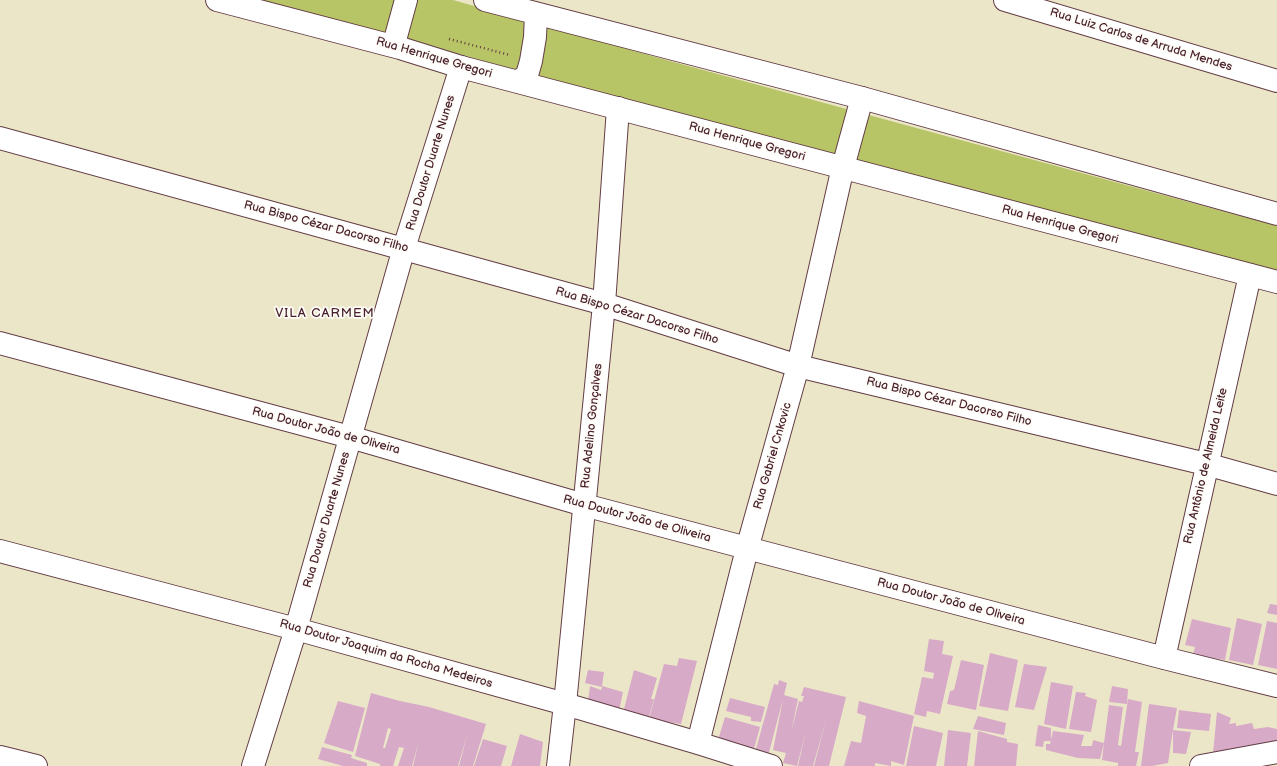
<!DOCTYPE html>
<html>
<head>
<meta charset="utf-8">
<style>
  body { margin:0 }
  canvas { display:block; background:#ece6c9 }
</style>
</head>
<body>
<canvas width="1277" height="766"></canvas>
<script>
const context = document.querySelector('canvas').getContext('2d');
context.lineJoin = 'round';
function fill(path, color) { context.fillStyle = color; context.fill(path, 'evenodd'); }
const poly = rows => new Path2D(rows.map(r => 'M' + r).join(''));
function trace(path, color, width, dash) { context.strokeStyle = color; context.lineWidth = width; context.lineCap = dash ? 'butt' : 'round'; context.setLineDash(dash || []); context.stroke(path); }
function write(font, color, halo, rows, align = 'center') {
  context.font = font + ' "Balsamiq Sans",sans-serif'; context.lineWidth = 3.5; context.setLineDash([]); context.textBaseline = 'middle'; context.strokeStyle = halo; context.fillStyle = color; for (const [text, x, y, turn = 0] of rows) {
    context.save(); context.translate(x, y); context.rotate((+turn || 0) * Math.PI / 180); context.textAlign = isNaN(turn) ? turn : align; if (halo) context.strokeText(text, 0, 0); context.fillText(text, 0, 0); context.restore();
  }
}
fill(poly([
  [260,0,453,0,659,58,1277,226,1277,277]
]), '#b8c567');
fill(poly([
  [1270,604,1277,605,1277,615,1267,613],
  [1237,618,1262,624,1253,665,1229,660],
  [1192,619,1231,628,1225,660,1193,655,1195,647,1185,645],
  [1267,621,1277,623,1277,669,1258,665],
  [929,639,944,641,942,654,953,656,940,714,927,711,926,717,914,714,922,677,933,679,934,673,924,671],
  [990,653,1018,660,1008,711,979,706],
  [679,658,697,661,681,724,649,719,664,664,677,666],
  [961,660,984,665,976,710,947,704,950,691,954,690],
  [1024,664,1047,667,1034,710,1015,707],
  [588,670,604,672,602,686,623,692,618,716,587,708,590,686,601,690,602,687,585,683],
  [634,670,657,678,651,699,654,699,649,717,624,709],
  [779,680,787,683,784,695,798,699,791,733,799,701,802,702,804,696,801,696,804,687,846,697,829,766,814,766,827,716,813,766,798,766,806,731,797,766,783,763,786,753,773,750,783,699,767,760,754,756,774,684,778,685],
  [1051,682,1073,686,1066,729,1044,724],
  [1112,686,1128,689,1127,704,1109,702],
  [1076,692,1086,693,1085,696,1097,700,1091,732,1069,729],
  [371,693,400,701,429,707,486,724,473,766,459,766,468,732,458,766,413,766,419,741,412,766,398,766,404,748,399,747,393,766,380,766,380,764,355,756],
  [388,728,391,729,385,748,383,748],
  [730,698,765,707,761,722,751,721,751,717,726,711],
  [1128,699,1142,702,1135,752,1139,752,1136,766,1118,766,1118,763,1102,760,1104,743,1100,759,1078,758,1046,750,1046,744,1050,744,1053,731,1084,735,1081,746,1092,746,1093,740,1104,743,1109,705,1123,707,1118,745,1121,746],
  [338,701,365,708,353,752,324,743],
  [859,701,914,716,904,765,891,761,891,766,875,763,875,766,844,766,851,741,861,743,866,716,857,713],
  [1149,704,1177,708,1173,730,1191,732,1186,754,1173,753,1173,730,1168,763,1152,766,1141,766],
  [1179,710,1211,714,1209,731,1177,728],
  [1217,712,1231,718,1229,724,1236,723,1236,726,1252,723,1254,729,1268,727,1277,729,1277,744,1213,753],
  [978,716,1006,723,1004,735,973,729],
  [725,717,760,727,752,756,718,740],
  [1038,725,1051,728,1051,741,1044,741,1043,747,1035,746],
  [914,726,943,733,936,766,906,766],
  [948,730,971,733,967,766,944,766],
  [978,731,1007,739,1007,742,1018,744,1016,766,974,766],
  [520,734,543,742,540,766,511,766],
  [483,739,507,746,501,766,474,766],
  [322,747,352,755,351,758,367,763,367,766,343,766,318,759]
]), '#d7aac7');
const minor = poly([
  [1005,0,1277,81],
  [0,138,604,304,798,366,1206,464,1277,484],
  [0,343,350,437,584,505,1164,658,1277,686],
  [0,551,296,629,565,704,698,743,771,766],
  [1164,658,1250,275],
  [698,743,747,549,798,366,843,167,862,98],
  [0,757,36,766],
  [253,766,296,629,404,248,461,67],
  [558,766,565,704,604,304,618,108],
  [1201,766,1277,752]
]);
const primary = poly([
  [217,0,400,48,461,67,1277,282],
  [485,0,862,98,1277,214],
  [400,48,395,40,406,0],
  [518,82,527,75,531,61,535,37,536,14]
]);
trace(minor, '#623d43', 24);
trace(primary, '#623d43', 24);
trace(poly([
  [449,39,510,55]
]), '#623d43', 2.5, [1, 3]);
trace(minor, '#fff', 22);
trace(primary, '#fff', 22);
write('12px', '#4a1f2b', '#fdfcf7', [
  ["Rua Luiz Carlos de Arruda Mendes",1141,40,17],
  ["Rua Henrique Gregori",434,58,16],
  ["Rua Henrique Gregori",747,142,15],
  ["Rua Doutor Duarte Nunes",431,163,-73],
  ["Rua Henrique Gregori",1060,225,15],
  ["Rua Bispo Cézar Dacorso Filho",326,227,15],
  ["Rua Bispo Cézar Dacorso Filho",637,316,17],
  ["Rua Bispo Cézar Dacorso Filho",949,402,14],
  ["Rua Adelino Gonçalves",592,426,-84],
  ["Rua Doutor João de Oliveira",326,431,15],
  ["Rua Gabriel Cnkovic",773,456,-74],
  ["Rua Antônio de Almeida Leite",1206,466,-77],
  ["Rua Doutor João de Oliveira",637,519,15],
  ["Rua Doutor Duarte Nunes",327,520,-74],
  ["Rua Doutor João de Oliveira",951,602,15],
  ["Rua Doutor Joaquim da Rocha Medeiros",386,654,16]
]);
context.letterSpacing = '1px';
write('13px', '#4a1f2b', '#fdfcf7', [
  ["VILA CARMEM",325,314]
]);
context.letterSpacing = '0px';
</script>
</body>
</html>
